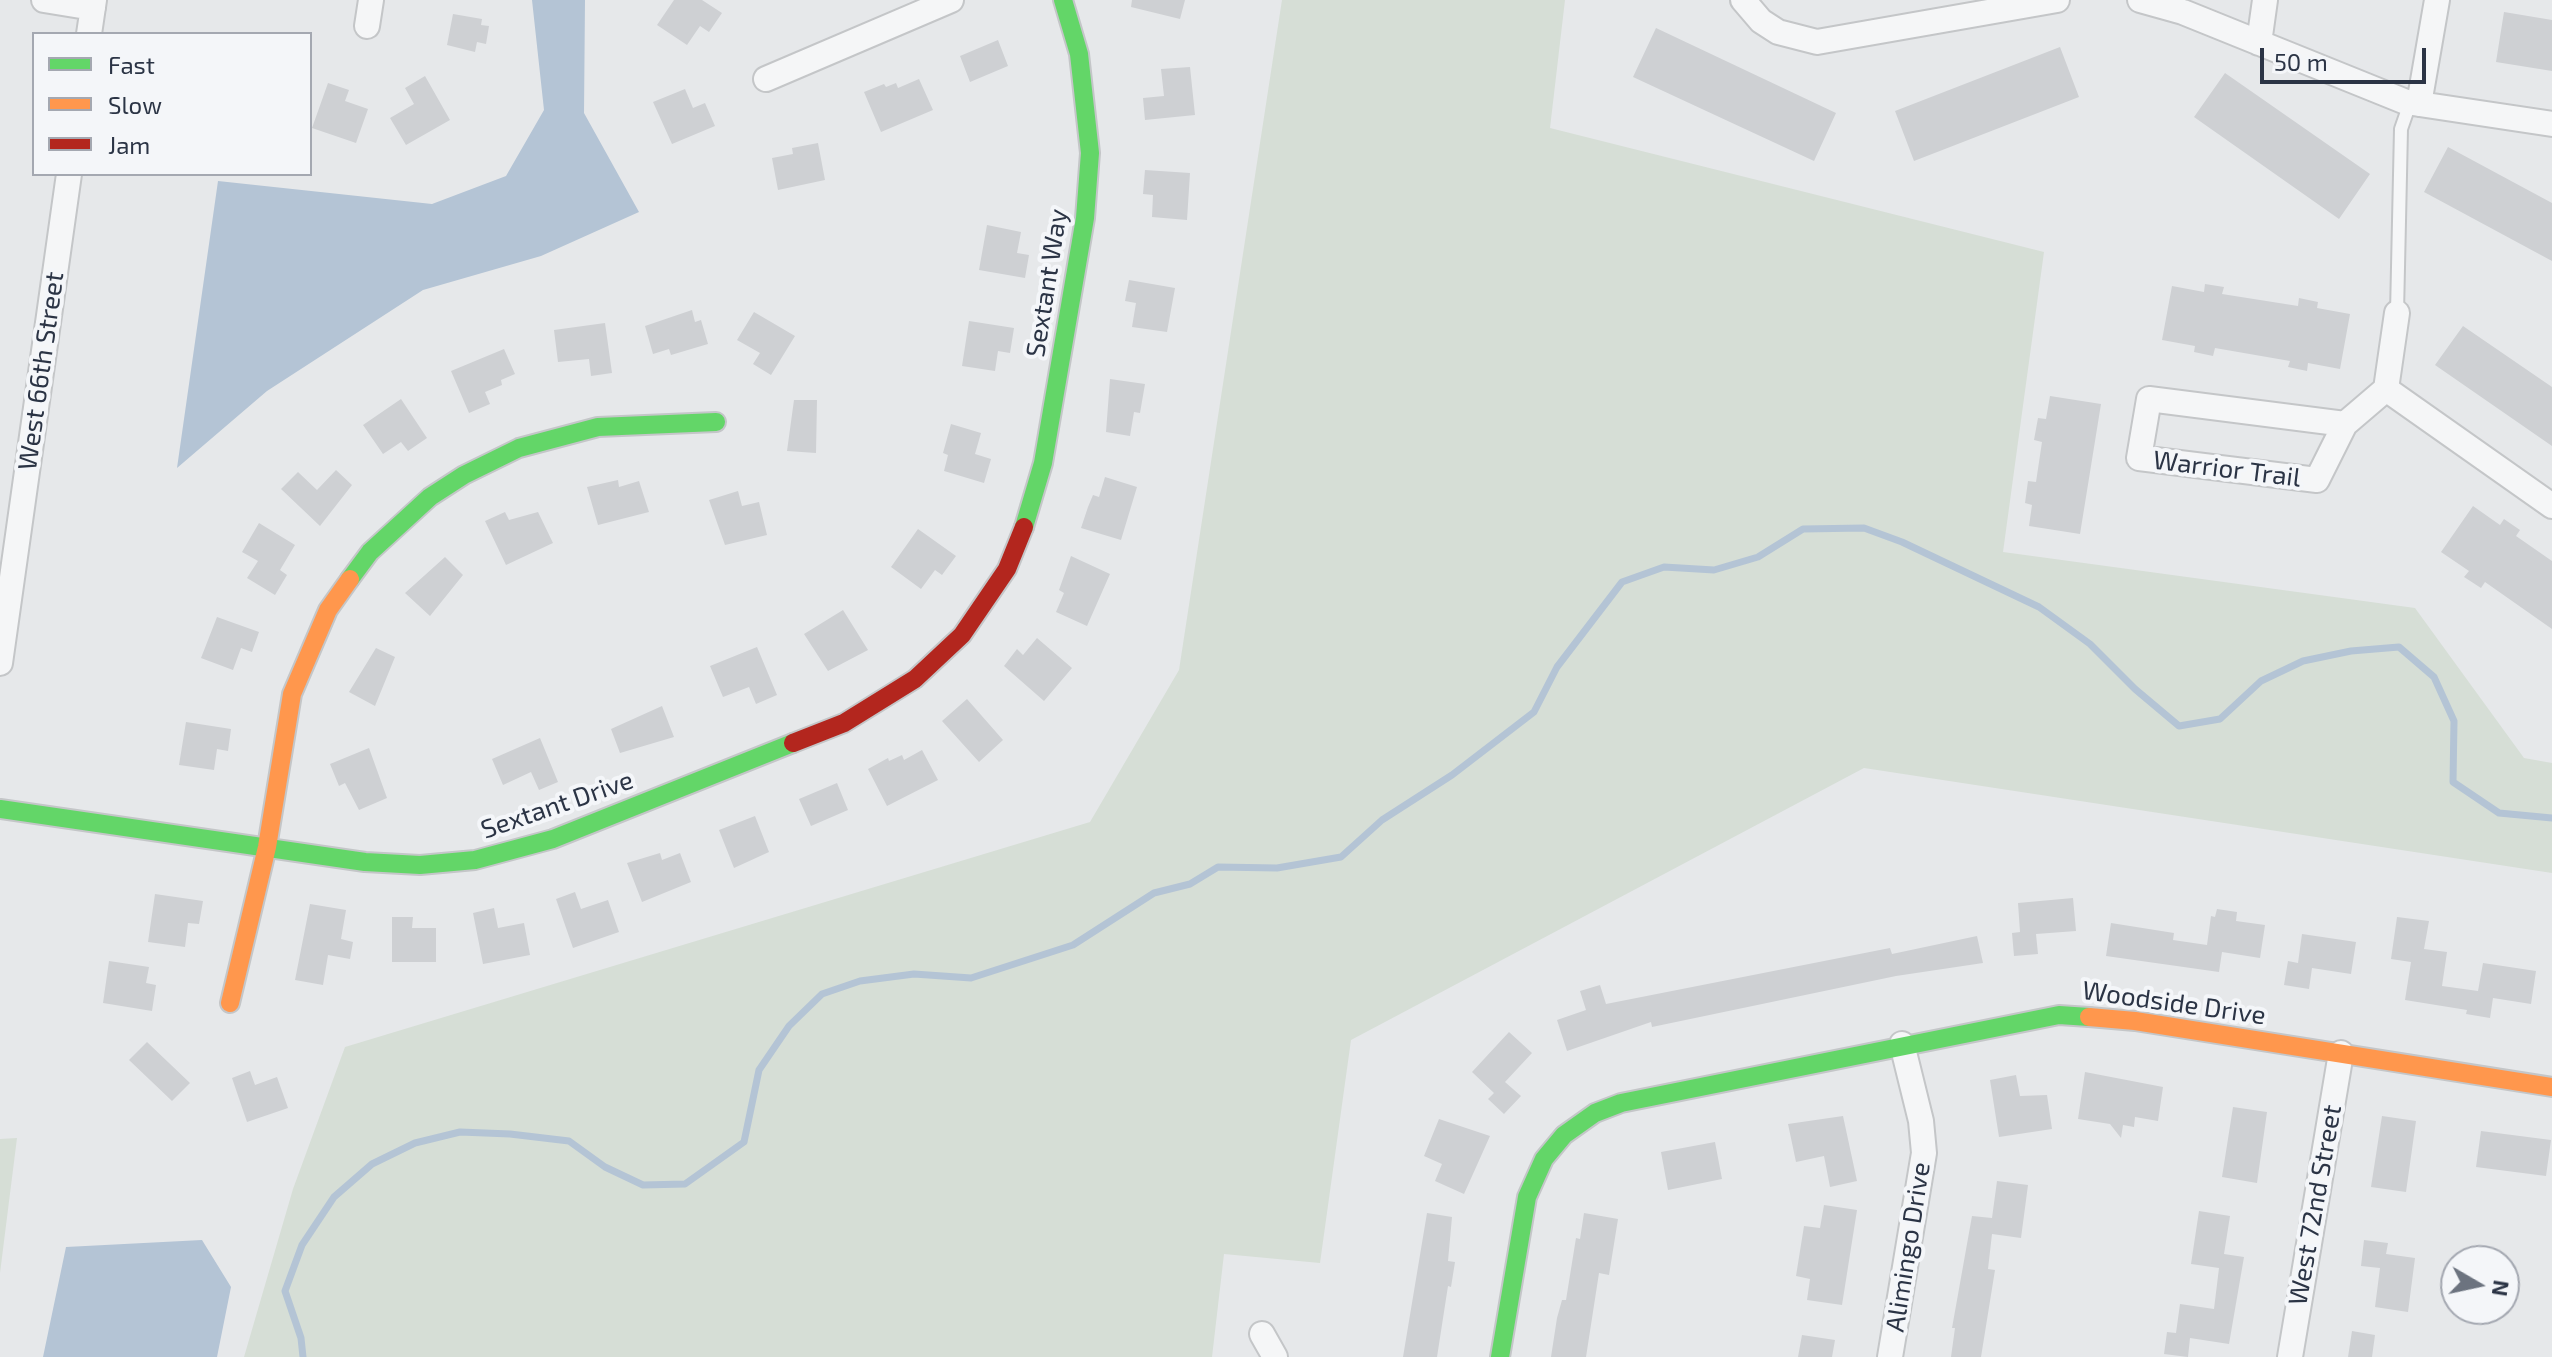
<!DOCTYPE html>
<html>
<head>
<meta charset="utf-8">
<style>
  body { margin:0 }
  #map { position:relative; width:2552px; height:1357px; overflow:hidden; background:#e6e8ea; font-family:"Exo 2",sans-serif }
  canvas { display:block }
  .legend { position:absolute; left:32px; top:32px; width:280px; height:144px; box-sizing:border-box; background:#f4f6f9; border:2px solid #a4a8b1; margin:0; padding:10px 14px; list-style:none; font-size:24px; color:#2b3445 }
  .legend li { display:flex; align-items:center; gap:16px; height:40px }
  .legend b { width:40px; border:2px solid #a4a8b1 }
  .north { position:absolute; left:2440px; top:1245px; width:80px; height:80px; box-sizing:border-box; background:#f4f6f9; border:2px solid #a4a8b1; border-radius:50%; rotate:99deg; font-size:22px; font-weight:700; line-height:32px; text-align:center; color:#2b3445 }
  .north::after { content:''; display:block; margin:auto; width:28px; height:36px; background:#6c737f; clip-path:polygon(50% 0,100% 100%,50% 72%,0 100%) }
  .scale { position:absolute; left:2260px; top:48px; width:166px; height:36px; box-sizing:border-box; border:4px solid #2b3445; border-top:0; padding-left:10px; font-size:24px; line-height:28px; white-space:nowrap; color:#2b3445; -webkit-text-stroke:6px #f4f6f9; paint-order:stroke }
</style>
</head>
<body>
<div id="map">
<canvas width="2552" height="1357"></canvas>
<ul class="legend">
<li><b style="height:10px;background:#63d668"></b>Fast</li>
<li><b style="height:10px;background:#ff974d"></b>Slow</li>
<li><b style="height:10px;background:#b3261e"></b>Jam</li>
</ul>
<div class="north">N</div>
<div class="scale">50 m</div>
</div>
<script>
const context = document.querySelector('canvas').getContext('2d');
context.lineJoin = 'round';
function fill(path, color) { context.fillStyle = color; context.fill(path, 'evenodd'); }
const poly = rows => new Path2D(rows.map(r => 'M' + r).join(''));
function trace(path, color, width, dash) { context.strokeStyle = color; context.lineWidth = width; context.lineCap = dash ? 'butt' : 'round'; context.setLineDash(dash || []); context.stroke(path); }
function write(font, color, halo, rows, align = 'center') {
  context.font = font + ' "Exo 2",sans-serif'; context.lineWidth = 8; context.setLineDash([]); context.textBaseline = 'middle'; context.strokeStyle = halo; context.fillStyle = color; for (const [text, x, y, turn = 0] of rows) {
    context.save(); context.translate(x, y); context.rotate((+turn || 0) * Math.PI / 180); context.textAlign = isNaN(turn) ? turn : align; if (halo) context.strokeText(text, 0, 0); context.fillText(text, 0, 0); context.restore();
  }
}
fill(poly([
  [1282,0,1565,0,1550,128,2044,252,2003,552,2415,608,2524,758,2552,763,2552,873,1864,768,1351,1040,1320,1263,1224,1254,1212,1357,244,1357,293,1189,345,1047,1090,822,1179,670],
  [17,1138,0,1273,0,1139]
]), '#d6ded6');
fill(poly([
  [532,0,585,0,584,113,639,212,541,256,423,290,267,391,177,468,218,181,432,204,506,176,544,110],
  [202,1240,231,1287,217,1357,43,1357,66,1247]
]), '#b4c4d5');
trace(poly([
  [303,1357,301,1338,285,1291,302,1245,334,1197,372,1164,415,1143,460,1132,510,1134,569,1141,605,1167,643,1185,685,1184,744,1142,759,1070,789,1026,822,994,860,981,914,974,971,978,1073,945,1154,893,1190,884,1218,867,1277,868,1341,857,1382,820,1452,775,1534,712,1557,667,1622,582,1664,567,1714,570,1758,557,1803,529,1864,528,1902,542,2039,607,2090,644,2135,689,2179,726,2220,719,2261,681,2303,661,2351,651,2399,647,2434,677,2454,721,2453,782,2499,813,2552,818]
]), '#b4c4d5', 7);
fill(poly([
  [674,0,702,0,722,13,709,32,700,26,687,45,657,25],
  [1132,0,1185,0,1180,19,1131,7],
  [2504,12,2552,20,2552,71,2496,62],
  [453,14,482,19,481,25,489,26,486,44,477,42,475,52,447,45],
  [1656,28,1836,113,1814,161,1633,77],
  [998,40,1008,66,970,82,960,56],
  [2060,47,2079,97,1914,161,1895,111],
  [1190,67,1195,115,1145,120,1143,98,1164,96,1161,69],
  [2225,73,2370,174,2339,219,2194,117],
  [425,76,450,120,406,145,390,118,414,104,405,88],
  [919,79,933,110,881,132,864,92,884,84,886,87,896,83,898,88],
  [328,83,349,90,345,101,368,109,356,143,312,128],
  [685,89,693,108,705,103,715,126,672,144,653,102],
  [818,143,825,180,778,190,772,158,793,154,792,148],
  [2448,147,2552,203,2552,261,2424,192],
  [1145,170,1190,173,1187,220,1152,217,1153,195,1143,194],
  [987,225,1021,232,1017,253,1029,255,1025,278,979,270],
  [1129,280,1175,288,1167,332,1132,327,1136,303,1125,301],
  [2205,284,2224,287,2222,294,2298,306,2299,298,2318,302,2317,308,2350,314,2340,369,2308,363,2307,371,2288,367,2290,361,2215,348,2213,356,2194,352,2195,346,2162,340,2172,286,2204,292],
  [692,310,695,322,701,320,708,344,671,355,669,349,653,354,645,326],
  [754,312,795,336,771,375,753,364,760,353,737,340],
  [969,321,1014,328,1010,353,998,351,995,371,962,366],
  [605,323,612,373,591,376,589,359,558,362,554,330],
  [2463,326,2552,387,2552,446,2435,365],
  [504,349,515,374,501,380,502,385,485,392,490,404,469,413,451,371],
  [1110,379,1145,384,1140,413,1134,412,1130,436,1106,432],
  [2050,396,2101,404,2080,534,2029,526,2032,505,2025,503,2028,481,2036,482,2042,442,2034,440,2038,418,2046,419],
  [401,399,427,438,408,451,401,442,383,454,363,425],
  [794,400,817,400,816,453,787,451],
  [951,424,981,433,975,454,991,459,984,483,944,471,948,455,943,453],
  [336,470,352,485,320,526,281,489,298,472,317,490],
  [1105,477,1137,487,1121,540,1081,528,1088,507,1093,495,1099,497],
  [618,480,619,487,639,481,649,512,598,525,587,487],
  [738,491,742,506,759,502,767,535,725,545,709,500],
  [2473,506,2500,525,2504,519,2520,530,2516,536,2552,561,2552,629,2485,582,2481,588,2464,577,2469,571,2441,552],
  [505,512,509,520,538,512,553,543,506,565,485,521],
  [259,523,295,545,280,570,287,575,275,595,247,578,258,561,242,552],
  [918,529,956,556,942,575,935,570,921,589,891,567],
  [1071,556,1110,574,1087,626,1056,612,1064,593,1059,590],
  [445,557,463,575,430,616,405,593],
  [843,610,868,650,828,671,804,634],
  [217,617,259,632,252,652,241,648,233,670,201,658],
  [1037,638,1072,668,1044,701,1004,666,1017,649,1023,655],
  [757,647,777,695,756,704,749,687,723,697,710,666],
  [376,648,395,657,375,706,349,692],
  [967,699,1003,740,979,762,942,721],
  [662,706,674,737,620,753,611,729],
  [186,722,231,729,228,751,217,749,214,770,179,765],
  [540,738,558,782,539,790,531,772,503,785,492,759],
  [369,748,387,798,359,810,345,783,339,786,330,764],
  [922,750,938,780,887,806,868,769,888,758,889,761,902,755,904,760],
  [837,783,848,810,811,826,799,799],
  [755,816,769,852,734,868,719,830],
  [660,853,662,860,680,853,691,882,642,902,627,863],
  [575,892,581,909,608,900,619,932,573,948,556,899],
  [155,894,203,901,199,924,188,923,185,947,148,942],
  [2073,898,2076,931,2036,934,2038,954,2014,956,2012,933,2020,932,2018,903],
  [310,904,346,910,341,939,353,942,350,959,328,955,323,985,295,980],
  [494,908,498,928,524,923,530,955,483,964,473,913],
  [2217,909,2237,912,2236,921,2265,925,2260,958,2222,952,2219,972,2106,956,2111,923,2174,933,2173,940,2207,945,2211,916,2215,917],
  [392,917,413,917,412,928,436,928,436,962,392,962],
  [2397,917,2429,921,2424,949,2447,952,2442,986,2478,991,2483,963,2536,971,2531,1004,2493,998,2490,1018,2466,1014,2467,1010,2405,1000,2411,962,2391,959],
  [2302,934,2356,942,2351,974,2312,968,2309,989,2284,985,2288,961,2298,963],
  [1977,936,1983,963,1896,976,1652,1027,1651,1022,1567,1051,1557,1020,1586,1010,1580,991,1600,985,1606,1004,1890,948,1892,954],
  [109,961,149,967,146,983,156,985,152,1011,103,1003],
  [1509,1032,1532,1053,1505,1082,1521,1096,1504,1114,1488,1099,1494,1093,1472,1072],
  [147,1042,190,1083,172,1101,129,1060],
  [250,1071,255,1085,277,1077,288,1108,247,1122,232,1078],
  [2085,1072,2163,1087,2158,1121,2135,1117,2134,1127,2123,1125,2121,1138,2110,1124,2078,1119],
  [2016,1075,2020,1096,2047,1095,2052,1129,1999,1137,1990,1080],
  [2233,1107,2267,1112,2257,1183,2222,1177],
  [1843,1116,1857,1181,1830,1187,1824,1156,1796,1162,1788,1124],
  [2382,1116,2416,1121,2406,1192,2371,1187],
  [1439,1119,1490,1136,1464,1194,1435,1181,1442,1164,1424,1156],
  [2481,1131,2551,1140,2546,1176,2476,1167],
  [1715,1142,1722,1179,1668,1190,1661,1152],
  [1997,1181,2028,1185,2021,1238,1992,1234,1988,1269,1995,1270,1981,1357,1951,1357,1955,1328,1952,1328,1972,1216,1992,1218],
  [1824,1205,1857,1210,1842,1305,1807,1300,1810,1279,1796,1276,1804,1226,1820,1228],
  [2199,1211,2230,1216,2224,1254,2244,1257,2229,1344,2190,1338,2188,1357,2164,1354,2167,1332,2176,1333,2180,1304,2214,1309,2219,1268,2191,1264],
  [1427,1213,1452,1217,1448,1261,1455,1262,1451,1287,1448,1286,1437,1357,1403,1357],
  [1584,1213,1618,1219,1609,1275,1599,1273,1586,1357,1551,1357,1557,1318,1562,1300,1566,1300,1576,1238,1580,1239],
  [2364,1240,2388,1243,2386,1254,2415,1258,2408,1312,2375,1307,2380,1268,2361,1266],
  [2352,1331,2375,1335,2372,1357,2348,1357],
  [1802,1335,1835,1340,1832,1357,1798,1357]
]), '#ced0d3');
const lane = poly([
  [2397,313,2401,129,2410,103]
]);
const street = poly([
  [44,0,93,8],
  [1743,0,1761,21,1778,32,1817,42,2057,0],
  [2140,0,2183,12,2406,102,2552,124],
  [367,26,371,0],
  [89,34,94,0],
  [2259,43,2265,0],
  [766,79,951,0],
  [2419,104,2437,0],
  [2386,389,2552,506],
  [2345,424,2317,480,2139,458,2149,399,2345,424,2386,389,2397,313],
  [0,663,69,174],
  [1262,1334,1275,1357],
  [1890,1357,1924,1153,1921,1121,1902,1044],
  [2290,1357,2341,1053]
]);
const fast = poly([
  [1024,527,1043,463,1085,218,1090,153,1079,54,1063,0],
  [350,579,370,552,430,497,464,475,519,448,598,427,716,422],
  [0,809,365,862,420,865,475,860,553,839,793,743],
  [1500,1357,1527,1197,1544,1159,1564,1135,1595,1113,1621,1103,2059,1015,2089,1017]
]);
const slow = poly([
  [230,1003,267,847,292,694,328,610,350,579],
  [2089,1017,2135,1021,2552,1087]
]);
const jam = poly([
  [793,743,844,723,915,679,962,635,1007,569,1024,527]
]);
trace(lane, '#c4c6c8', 16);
trace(street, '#c4c6c8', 28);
trace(fast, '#c4c6c8', 22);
trace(slow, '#c4c6c8', 22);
trace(jam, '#c4c6c8', 22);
trace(lane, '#f5f6f7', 12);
trace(street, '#f5f6f7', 24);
trace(fast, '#63d668', 18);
trace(slow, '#ff974d', 18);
trace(jam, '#b3261e', 18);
write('26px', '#2b3445', '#f4f6f9', [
  ["Sextant Way",1047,283,-81],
  ["West 66th Street",41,371,-82],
  ["Warrior Trail",2227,469,7],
  ["Sextant Drive",557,805,-19],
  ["Woodside Drive",2174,1003,8],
  ["West 72nd Street",2315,1205,-80],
  ["Alimingo Drive",1908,1247,-81]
]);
</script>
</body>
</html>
